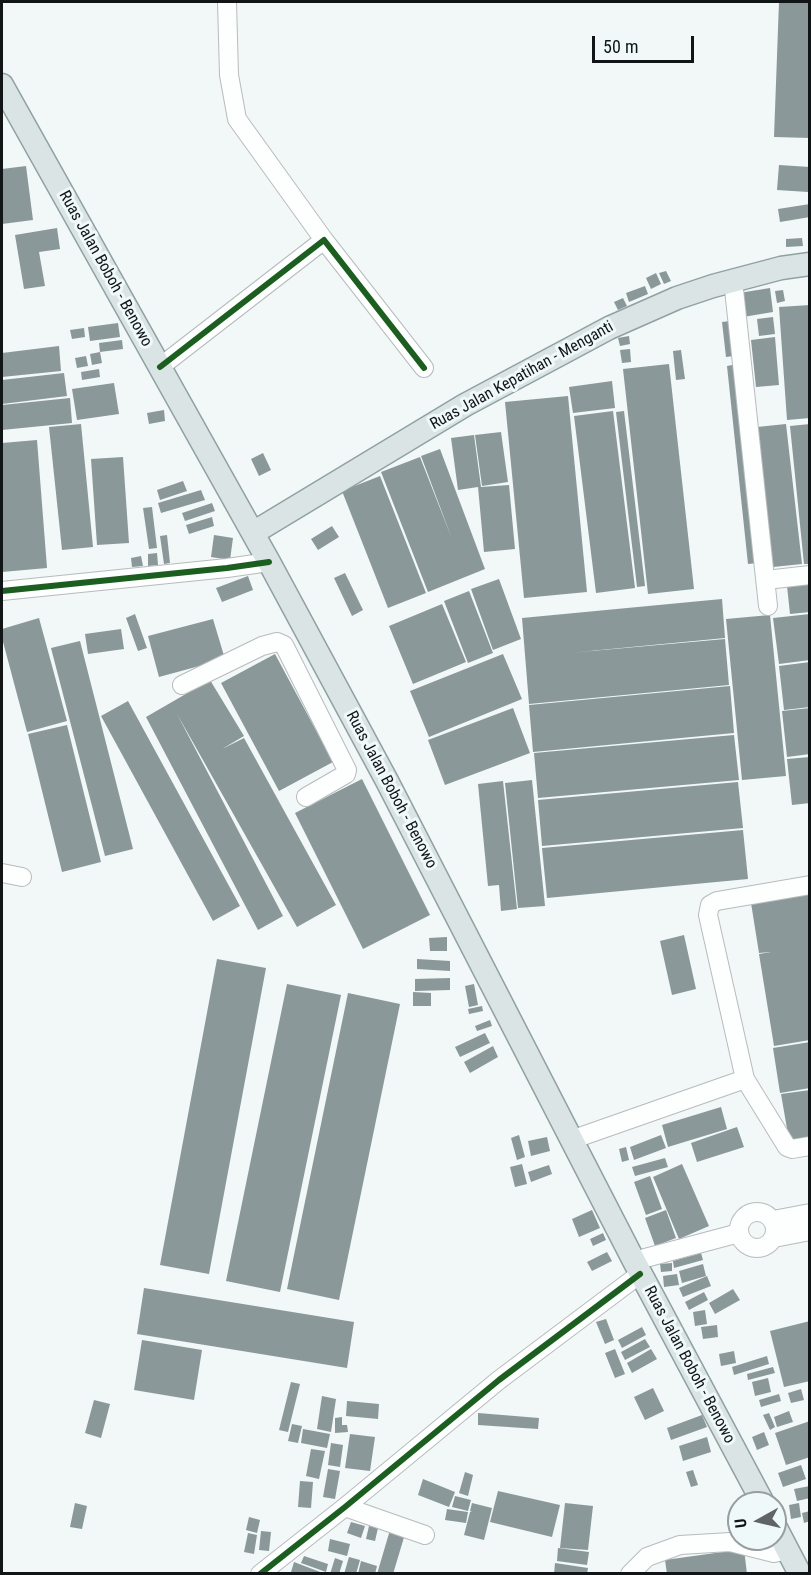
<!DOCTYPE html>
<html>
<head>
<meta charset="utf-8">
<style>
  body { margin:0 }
  #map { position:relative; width:811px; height:1575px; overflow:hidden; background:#f2f7f8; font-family:"Roboto Condensed",sans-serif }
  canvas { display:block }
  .frame { position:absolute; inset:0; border:3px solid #121515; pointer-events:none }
  .north { position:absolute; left:727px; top:1491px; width:60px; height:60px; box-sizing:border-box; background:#f0f9fa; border:2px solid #979e9e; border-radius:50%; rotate:262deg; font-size:16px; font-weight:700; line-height:24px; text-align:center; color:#121515 }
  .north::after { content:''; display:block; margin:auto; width:21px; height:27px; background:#606464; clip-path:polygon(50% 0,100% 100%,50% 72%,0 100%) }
  .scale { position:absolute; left:592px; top:36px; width:102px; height:27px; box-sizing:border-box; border:3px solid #121515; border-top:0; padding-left:8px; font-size:18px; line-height:21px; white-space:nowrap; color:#121515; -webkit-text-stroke:4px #f0f9fa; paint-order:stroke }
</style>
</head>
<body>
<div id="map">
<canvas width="811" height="1575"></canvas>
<div class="frame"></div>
<div class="north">U</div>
<div class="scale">50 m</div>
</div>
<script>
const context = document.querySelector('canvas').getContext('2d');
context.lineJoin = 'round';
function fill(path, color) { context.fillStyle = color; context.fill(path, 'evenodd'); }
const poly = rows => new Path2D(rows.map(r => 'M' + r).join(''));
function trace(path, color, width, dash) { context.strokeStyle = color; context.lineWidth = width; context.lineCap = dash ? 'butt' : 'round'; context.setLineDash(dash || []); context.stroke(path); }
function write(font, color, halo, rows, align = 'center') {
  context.font = font + ' "Roboto Condensed",sans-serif'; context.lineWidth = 6; context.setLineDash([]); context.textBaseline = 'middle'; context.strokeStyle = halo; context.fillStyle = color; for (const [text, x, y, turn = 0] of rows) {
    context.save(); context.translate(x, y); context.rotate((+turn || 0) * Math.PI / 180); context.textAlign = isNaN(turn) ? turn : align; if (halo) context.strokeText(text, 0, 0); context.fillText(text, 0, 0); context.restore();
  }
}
fill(poly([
  [779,2,810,2,810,138,774,137],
  [779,165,810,167,808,192,777,190],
  [26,166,33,220,2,224,2,169],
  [810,204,810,217,780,222,778,209],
  [57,228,60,249,39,252,45,286,24,289,15,235],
  [802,238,803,246,786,247,786,239],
  [666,271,671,281,664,284,659,273],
  [656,273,661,284,651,289,646,278],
  [645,286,648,294,629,302,626,293],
  [770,288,773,312,743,317,739,293],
  [783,290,785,301,777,303,775,291],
  [623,298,627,306,618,310,614,302],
  [810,305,810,418,787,420,779,307],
  [773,317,775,334,759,336,757,319],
  [730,321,734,356,726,357,722,322],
  [118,323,120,337,90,341,88,327],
  [84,328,85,337,72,339,70,330],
  [629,336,630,344,620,346,618,338],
  [775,337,779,385,756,387,751,340],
  [122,340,123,349,100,352,99,343],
  [59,346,61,371,2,377,2,353],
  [630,349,631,362,622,363,620,350],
  [681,350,685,379,676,380,673,351],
  [100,352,102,363,92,365,90,354],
  [86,356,88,366,77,368,75,358],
  [669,364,694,589,648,594,623,369],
  [738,364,758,563,748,564,727,366],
  [99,369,100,377,82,380,81,372],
  [64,373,67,396,2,404,2,380],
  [612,381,615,408,573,413,569,387],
  [114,383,119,414,77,420,72,389],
  [568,396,587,592,524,598,505,402],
  [70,398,72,423,2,430,2,405],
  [164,410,165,421,149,424,147,413],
  [613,411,635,588,596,593,574,416],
  [624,411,645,586,637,587,616,412],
  [81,424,93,547,62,550,49,427],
  [786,424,802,564,773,567,757,427],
  [810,424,810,564,804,564,790,426],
  [501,432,508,482,482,486,475,435],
  [474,435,481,487,509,485,515,549,484,552,478,487,458,490,451,438],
  [37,440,47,568,2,572,2,443],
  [440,449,485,569,428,592,381,472,420,457,452,539,421,456],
  [263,453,271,470,259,476,251,459],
  [123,457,129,543,97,545,91,459],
  [380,476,426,593,388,608,342,491],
  [183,481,187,491,160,500,157,490],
  [201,490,205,500,161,513,158,503],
  [212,503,215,511,185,521,182,513],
  [152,507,157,548,149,549,143,508],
  [212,517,214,526,189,534,186,525],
  [332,526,339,537,318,550,311,539],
  [167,535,170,563,164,564,160,536],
  [214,535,233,538,230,560,211,557],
  [157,553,158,565,148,566,148,554],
  [141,556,143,566,132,567,131,558],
  [345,573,363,610,352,616,334,578],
  [248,576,253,590,222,602,216,588],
  [499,579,521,639,493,650,471,589],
  [810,584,810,612,790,614,787,586],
  [469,591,493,653,468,663,444,601],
  [722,599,725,638,569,653,725,639,729,685,529,704,522,618],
  [442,604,466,662,413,684,389,626],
  [135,614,147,648,138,651,126,618],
  [810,614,810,660,779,664,773,618],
  [770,615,786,776,742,780,726,619],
  [39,618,67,721,27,732,2,638,2,629],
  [213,619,225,659,159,677,148,636],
  [121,629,124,649,88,654,85,634],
  [80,641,133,849,105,856,51,648],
  [275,654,333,762,279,791,221,683],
  [503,654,522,699,429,737,410,691],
  [810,662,810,707,784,710,779,666],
  [210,680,244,736,222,749,244,738,336,905,297,927,177,714,283,916,258,930,146,717],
  [730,686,734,733,533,752,529,705],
  [128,701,240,906,213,921,101,716],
  [513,708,530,753,445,785,428,740],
  [810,708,810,754,787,757,782,711],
  [67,725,101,862,62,872,28,734],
  [734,735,739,780,538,798,534,753],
  [810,757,810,803,792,805,787,759],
  [362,779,430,915,363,949,295,813],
  [532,780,545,906,518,908,505,783],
  [503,781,517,909,501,911,499,885,488,886,478,784],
  [738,782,743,828,542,846,538,800],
  [743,830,748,879,547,898,542,848],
  [810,893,810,1040,774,1046,759,954,771,952,759,953,751,903],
  [684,935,696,989,672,995,660,941],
  [447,937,447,951,430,951,429,938],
  [217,959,266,968,209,1274,160,1265],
  [417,959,450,961,450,971,417,969],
  [450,978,450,990,415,991,415,979],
  [287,984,341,995,280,1292,226,1281],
  [474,984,478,1005,469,1007,465,986],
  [413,992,431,993,431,1006,413,1006],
  [348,993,400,1004,339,1300,287,1289],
  [482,1006,483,1011,469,1014,468,1009],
  [490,1020,492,1026,477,1031,475,1026],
  [485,1033,490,1043,460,1057,455,1047],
  [810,1042,810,1088,780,1093,773,1048],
  [493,1046,498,1057,470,1073,464,1062],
  [810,1090,810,1142,790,1146,781,1094],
  [721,1107,727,1129,668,1147,662,1125],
  [737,1127,744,1147,697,1162,691,1143],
  [519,1135,525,1157,517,1160,511,1138],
  [661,1135,666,1148,634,1160,630,1147],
  [547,1137,550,1151,531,1156,528,1141],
  [626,1147,629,1160,622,1162,619,1149],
  [665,1158,668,1167,635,1176,632,1167],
  [522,1164,527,1184,515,1187,510,1167],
  [682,1164,709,1226,679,1239,653,1177],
  [549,1165,552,1174,531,1182,528,1172],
  [650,1176,662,1209,646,1215,634,1182],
  [592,1210,600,1228,579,1237,572,1219],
  [666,1210,676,1238,655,1246,645,1218],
  [603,1233,606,1240,593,1246,590,1239],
  [607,1252,612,1261,592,1271,587,1262],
  [701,1253,703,1260,674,1268,673,1261],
  [672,1263,672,1271,661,1272,660,1264],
  [703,1264,706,1276,682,1283,679,1271],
  [677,1274,679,1285,664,1287,663,1276],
  [707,1276,711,1286,683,1297,679,1288],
  [144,1288,354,1322,347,1368,137,1334],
  [733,1289,740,1300,715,1314,709,1303],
  [704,1292,708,1300,689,1310,685,1302],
  [705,1310,707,1324,695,1326,693,1312],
  [606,1319,614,1340,605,1344,596,1322],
  [810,1321,810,1381,784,1387,770,1331],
  [717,1325,718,1337,703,1339,701,1327],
  [642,1327,646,1335,622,1348,618,1340],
  [645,1339,650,1347,625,1360,621,1352],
  [142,1340,202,1350,194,1400,134,1390],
  [615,1349,625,1374,615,1378,605,1353],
  [651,1349,657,1359,632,1373,627,1363],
  [734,1351,736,1363,721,1366,719,1354],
  [767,1356,769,1364,734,1375,732,1367],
  [773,1367,775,1373,748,1380,747,1374],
  [768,1378,771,1392,755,1396,752,1382],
  [291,1382,300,1384,288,1432,279,1430],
  [653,1388,664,1411,645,1420,634,1397],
  [801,1389,804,1400,791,1403,788,1393],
  [779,1394,781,1401,761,1407,759,1400],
  [322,1396,336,1399,331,1432,317,1429],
  [94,1400,110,1404,101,1438,85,1433],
  [347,1401,379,1404,378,1419,346,1416],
  [789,1411,793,1422,777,1427,774,1417],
  [478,1413,539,1418,538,1429,478,1425],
  [769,1413,775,1427,770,1430,763,1415],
  [702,1415,707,1427,671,1440,667,1428],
  [342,1417,342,1425,347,1425,348,1432,335,1433,335,1418],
  [810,1421,810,1457,786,1465,775,1433],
  [292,1424,302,1426,298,1443,288,1441],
  [303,1429,330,1434,327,1448,301,1443],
  [764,1432,769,1445,757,1450,752,1437],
  [350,1434,375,1437,370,1471,345,1468],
  [707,1437,711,1452,683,1461,679,1446],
  [331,1443,343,1445,340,1467,328,1465],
  [311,1449,325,1451,319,1479,306,1476],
  [801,1465,806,1479,783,1487,778,1473],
  [328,1469,340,1471,335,1499,323,1497],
  [693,1470,698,1485,691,1487,686,1472],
  [465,1472,473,1475,468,1496,459,1493],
  [423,1479,455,1492,449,1507,418,1495],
  [300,1481,313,1482,311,1508,298,1507],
  [810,1486,810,1498,797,1501,794,1489],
  [498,1491,560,1505,552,1537,490,1522],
  [455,1496,471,1500,468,1511,452,1507],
  [75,1503,87,1506,82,1529,70,1527],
  [472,1503,492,1508,484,1540,464,1535,470,1512,472,1512,470,1511],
  [565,1503,593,1506,588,1550,560,1548],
  [799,1503,801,1517,791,1519,789,1505],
  [447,1509,468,1512,466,1523,445,1520],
  [810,1511,810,1521,804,1523,802,1513],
  [249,1517,260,1520,257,1533,246,1530],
  [351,1522,365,1526,361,1538,347,1533],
  [369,1526,378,1528,375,1541,366,1539],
  [390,1530,405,1534,393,1574,377,1574],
  [261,1531,271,1532,269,1551,259,1550],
  [248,1533,257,1535,254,1554,244,1552],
  [330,1539,350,1544,347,1556,328,1551],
  [558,1548,589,1552,587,1565,557,1561],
  [744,1549,747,1574,667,1574,665,1560],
  [304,1556,328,1564,326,1572,301,1563],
  [349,1557,360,1560,356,1574,344,1574],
  [335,1558,343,1561,339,1574,330,1574],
  [361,1561,377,1566,375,1574,358,1574],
  [294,1562,323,1573,323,1574,296,1574,291,1572],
  [555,1563,588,1568,587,1574,554,1574]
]), '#8a9899');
const minor = poly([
  [227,2,229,75,237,119,324,240],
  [733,280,768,606],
  [160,367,324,240,424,368],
  [766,580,810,575],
  [2,591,227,568,269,562],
  [182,685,262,646,277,642,284,645,347,770,346,774,306,797],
  [2,873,22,877],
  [810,885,717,901,710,905,708,915,745,1079,787,1147,792,1149,810,1146],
  [571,1140,745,1079],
  '739 1230a18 18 0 1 1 36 0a18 18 0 1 1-36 0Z',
  [773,1220,810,1213],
  [774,1238,810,1231],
  [634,1261,739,1233],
  [345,1507,425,1535],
  [260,1574,345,1507,499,1380,640,1274],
  [630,1574,647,1557,680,1545,730,1542,774,1553,788,1550]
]);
const major = poly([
  [2,85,269,562,387,781,634,1261,763,1503],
  [253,533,465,405,609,328,677,298,713,286,781,268,810,264],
  [775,1526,800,1574]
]);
trace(minor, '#b8bbbc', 20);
trace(major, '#90a1a3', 25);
trace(minor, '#fdfefe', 18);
trace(major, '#dbe4e4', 22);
trace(poly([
  [160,367,324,240,424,368],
  [2,591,227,568,269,562],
  [260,1574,345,1507,499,1380,640,1274]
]), '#1b5e20', 6);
write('16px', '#121515', '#f0f9fa', [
  ["Ruas Jalan Boboh - Benowo",105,269,61],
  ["Ruas Jalan Kepatihan - Menganti",522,376,-29],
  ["Ruas Jalan Boboh - Benowo",391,790,62],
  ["Ruas Jalan Boboh - Benowo",689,1365,62]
]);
</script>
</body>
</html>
